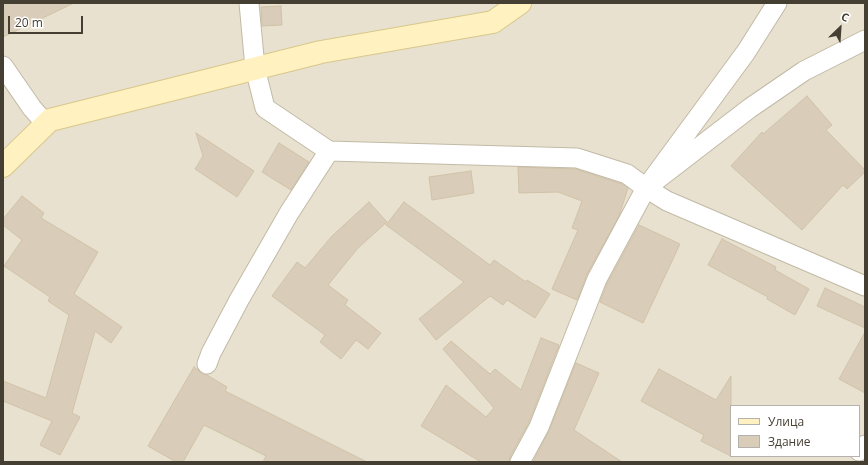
<!DOCTYPE html>
<html>
<head>
<meta charset="utf-8">
<style>
  body { margin:0 }
  #map { position:relative; width:868px; height:465px; overflow:hidden; background:#f3eee1; font-family:"Open Sans",sans-serif }
  canvas { display:block }
  .frame { position:absolute; inset:0; border:4px solid #453e32; pointer-events:none }
  .legend { position:absolute; left:730px; top:405px; width:130px; height:52px; box-sizing:border-box; background:#fff; border:1px solid #b5b2ad; margin:0; padding:5px 7px; list-style:none; font-size:12px; color:#453e32 }
  .legend li { display:flex; align-items:center; gap:8px; height:20px }
  .legend b { width:20px; border:1px solid #b5b2ad }
  .north { position:absolute; left:820px; top:8px; width:40px; height:40px; -webkit-text-stroke:3px #fff; paint-order:stroke; rotate:25deg; font-size:11px; font-weight:700; line-height:16px; text-align:center; color:#453e32 }
  .north::after { content:''; display:block; margin:auto; width:14px; height:18px; background:#453e32; clip-path:polygon(50% 0,100% 100%,50% 72%,0 100%) }
  .scale { position:absolute; left:8px; top:16px; width:75px; height:18px; box-sizing:border-box; border:2px solid #453e32; border-top:0; padding-left:5px; font-size:12px; line-height:14px; white-space:nowrap; color:#453e32; -webkit-text-stroke:3px #fff; paint-order:stroke }
</style>
</head>
<body>
<div id="map">
<canvas width="868" height="465"></canvas>
<div class="frame"></div>
<ul class="legend">
<li><b style="height:5px;background:#fff2c0"></b>Улица</li>
<li><b style="height:11px;background:#d9cdb9"></b>Здание</li>
</ul>
<div class="north">С</div>
<div class="scale">20 m</div>
</div>
<script>
const context = document.querySelector('canvas').getContext('2d');
context.lineJoin = 'round';
function fill(path, color) { context.fillStyle = color; context.fill(path, 'evenodd'); }
const poly = rows => new Path2D(rows.map(r => 'M' + r).join(''));
function trace(path, color, width, dash) { context.strokeStyle = color; context.lineWidth = width; context.lineCap = dash ? 'butt' : 'round'; context.setLineDash(dash || []); context.stroke(path); }
fill(poly([
  [3,3,865,3,865,462,3,462],
  [731,406,859,406,859,456,731,456]
]), '#e8e1cf');
const building = poly([
  [3,3,74,3,3,37,3,3],
  [281,6,282,25,262,26,261,7,281,6],
  [807,96,832,125,826,130,865,170,865,172,847,189,843,185,802,230,731,166,762,132,763,134,807,96],
  [196,133,254,171,237,197,195,169,203,156,196,133],
  [279,143,309,162,291,190,262,172,279,143],
  [518,167,575,169,622,184,628,188,619,216,587,274,577,300,552,289,578,230,572,228,582,201,558,192,519,193,518,167],
  [471,171,474,193,432,200,429,177,471,171],
  [22,196,44,213,41,218,98,252,74,294,122,327,111,343,95,331,72,413,80,417,60,455,40,445,52,421,3,401,3,381,46,398,69,315,48,301,50,297,4,266,22,240,3,225,3,219,22,196],
  [369,202,387,222,358,248,328,285,348,300,345,305,381,333,368,349,356,340,341,359,320,342,325,335,272,296,297,262,305,268,332,236,369,202],
  [404,202,490,265,494,260,526,282,527,280,550,294,535,318,507,300,503,305,490,296,436,340,419,319,464,282,386,225,404,202],
  [639,225,680,244,643,323,600,302,607,284,639,225],
  [722,239,776,267,775,270,809,289,795,315,767,299,768,297,708,265,722,239],
  [825,288,865,307,865,328,817,306,825,288],
  [865,332,865,393,839,379,865,332],
  [541,338,559,345,529,422,510,457,509,462,481,462,421,426,446,385,486,417,494,408,443,349,451,341,490,374,495,369,521,390,541,338],
  [576,363,599,373,574,430,622,462,533,462,549,431,576,363],
  [194,367,203,374,207,375,227,387,225,391,367,462,263,462,266,456,204,425,183,462,176,462,148,446,194,367],
  [659,369,716,400,731,376,731,456,701,441,704,435,641,401,659,369]
]);
fill(building, '#d9cdb9');
trace(building, '#d1c3a8', 1);
const street = poly([
  [249,3,255,68,265,108,329,151,577,158,627,174,646,188,667,201,865,286],
  [777,3,746,52,646,188,750,108,804,71,865,40],
  [3,66,32,108,46,124],
  [207,364,211,353,239,300,289,213,329,151],
  [859,451,865,445],
  [520,462,539,427,597,279,646,188]
]);
const secondary = poly([
  [3,166,50,120,321,52,493,22,520,3]
]);
trace(street, '#c2baa6', 21);
trace(secondary, '#d8c78b', 24);
trace(street, '#fff', 19);
trace(secondary, '#fff2c0', 22);
</script>
</body>
</html>
